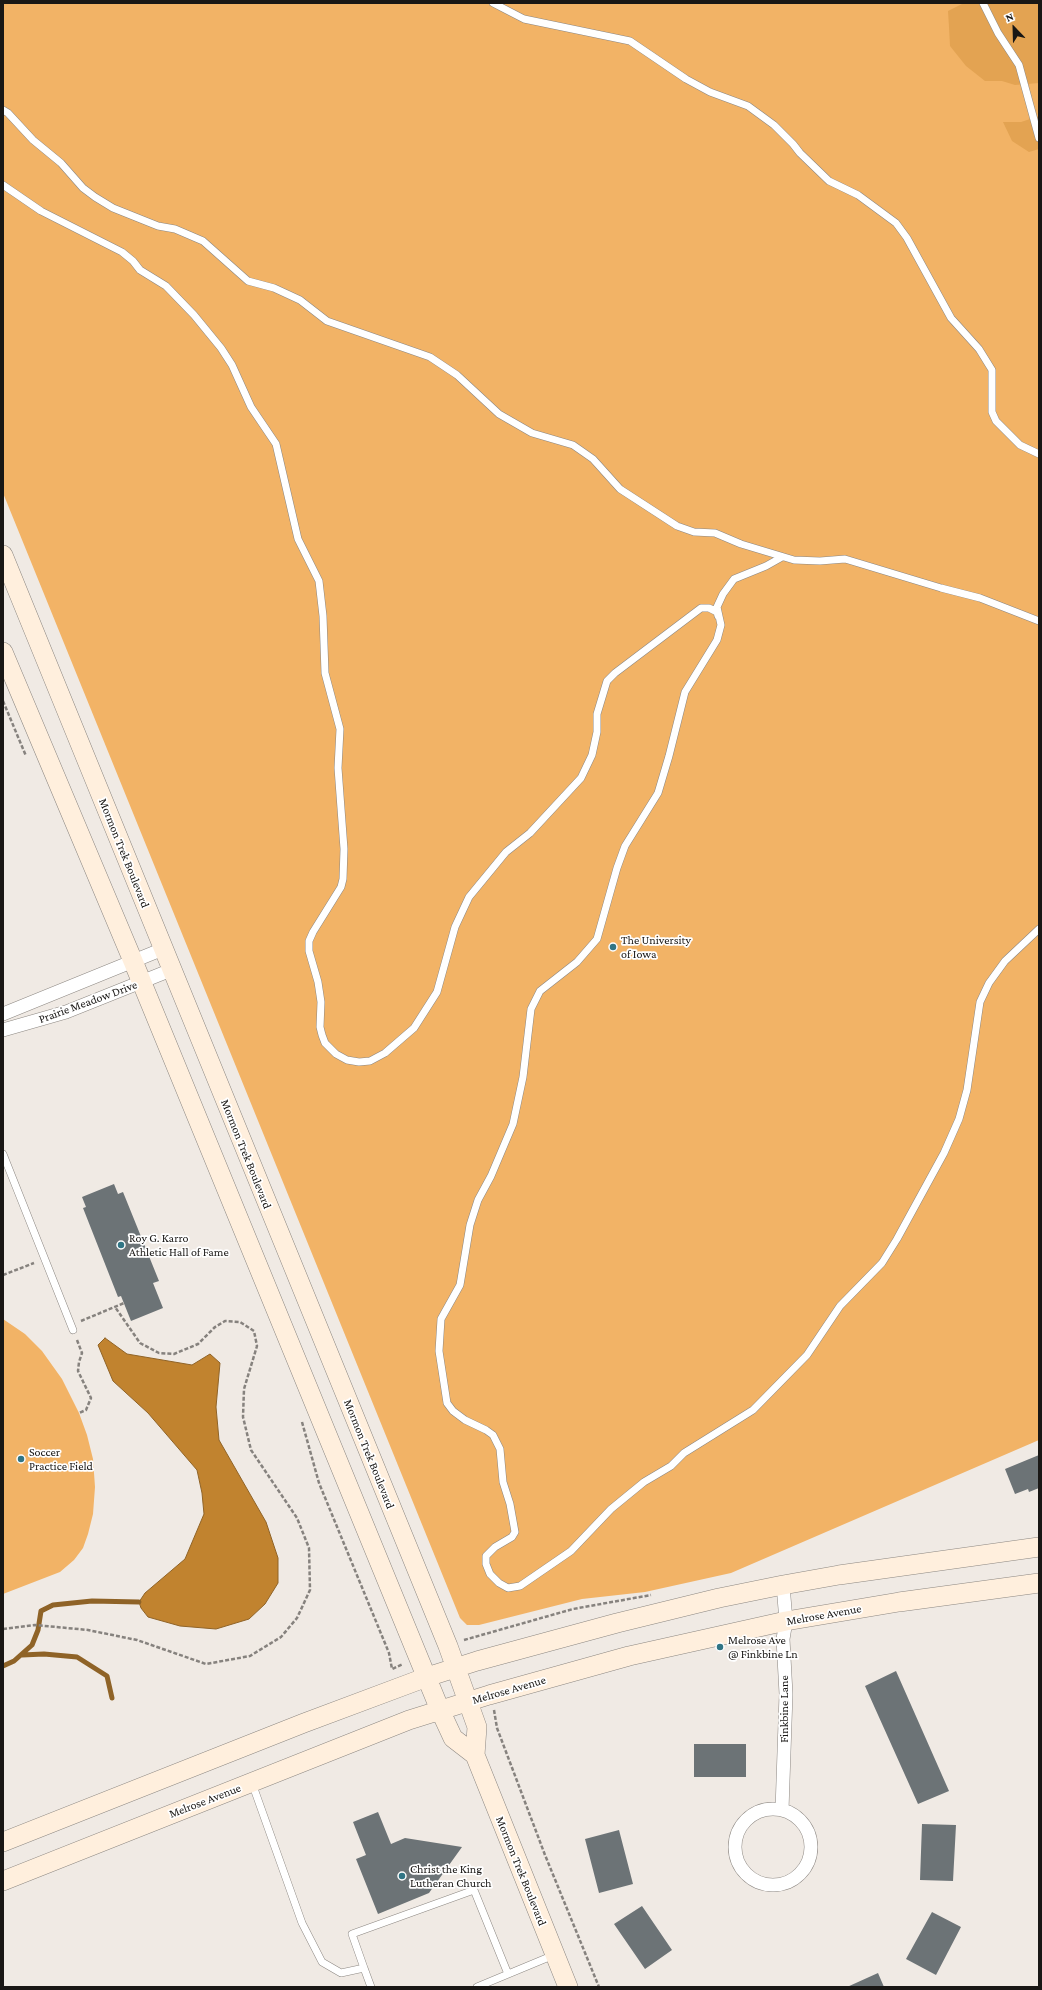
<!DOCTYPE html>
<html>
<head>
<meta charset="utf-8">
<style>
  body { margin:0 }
  #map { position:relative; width:1042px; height:1990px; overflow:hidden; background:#f0eae4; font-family:"Crimson Pro",serif }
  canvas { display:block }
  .frame { position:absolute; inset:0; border:4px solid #191715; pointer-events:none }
  .north { position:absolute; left:994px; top:8px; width:40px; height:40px; -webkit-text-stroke:3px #fff; paint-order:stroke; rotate:337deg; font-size:11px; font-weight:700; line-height:16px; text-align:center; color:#191715 }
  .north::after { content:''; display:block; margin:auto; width:14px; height:18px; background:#191715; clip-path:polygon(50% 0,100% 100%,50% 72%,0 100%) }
</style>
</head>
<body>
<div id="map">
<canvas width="1042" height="1990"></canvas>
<div class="frame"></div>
<div class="north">N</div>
</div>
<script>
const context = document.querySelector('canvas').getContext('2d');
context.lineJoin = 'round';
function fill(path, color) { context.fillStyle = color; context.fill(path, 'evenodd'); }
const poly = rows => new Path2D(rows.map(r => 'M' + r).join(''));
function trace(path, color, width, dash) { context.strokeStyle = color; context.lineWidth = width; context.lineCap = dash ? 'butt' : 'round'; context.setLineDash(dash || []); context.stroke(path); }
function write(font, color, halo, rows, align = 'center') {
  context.font = font + ' "Crimson Pro",serif'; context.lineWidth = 3.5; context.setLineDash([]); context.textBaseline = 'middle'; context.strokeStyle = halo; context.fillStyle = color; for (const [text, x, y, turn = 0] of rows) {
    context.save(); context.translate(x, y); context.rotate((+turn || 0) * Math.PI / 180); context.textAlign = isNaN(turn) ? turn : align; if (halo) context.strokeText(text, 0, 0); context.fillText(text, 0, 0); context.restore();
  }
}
fill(poly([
  [3,3,1039,3,1039,1440,731,1573,645,1592,582,1599,479,1625,467,1625,460,1618,3,493],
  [3,1319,25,1334,42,1351,62,1379,79,1413,87,1435,93,1459,95,1487,93,1514,88,1534,83,1548,74,1560,60,1572,3,1594]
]), '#f2b366');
fill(poly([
  [964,3,1039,3,1039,83,1015,85,1002,81,985,81,966,66,950,46,949,27,948,11],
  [1039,116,1039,149,1029,152,1012,141,1003,122,1021,122]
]), '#e3a352');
const water = poly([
  [105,1338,127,1354,192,1365,210,1354,220,1363,216,1407,219,1440,266,1522,278,1558,278,1583,265,1604,249,1619,216,1629,180,1626,148,1617,141,1608,139,1602,145,1593,185,1559,204,1514,202,1493,197,1470,148,1413,113,1381,98,1345,105,1338]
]);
fill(water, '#c1832f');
trace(water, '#8f6327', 1);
trace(poly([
  [22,1655,44,1654,77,1657,107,1676,112,1698],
  [3,1666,14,1661,32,1645,38,1630,41,1611,53,1605,92,1601,139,1602]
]), '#8f6327', 5);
fill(poly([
  [114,1184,118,1194,123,1192,159,1281,153,1283,163,1308,131,1321,121,1296,118,1297,83,1208,86,1207,82,1197],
  [1039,1455,1039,1488,1029,1492,1028,1489,1015,1494,1005,1469],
  [896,1671,949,1791,918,1804,865,1686],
  [694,1744,746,1744,746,1777,694,1777],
  [378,1812,391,1844,405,1838,462,1847,429,1893,378,1914,356,1859,366,1855,353,1822],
  [922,1824,956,1825,953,1881,920,1880],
  [619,1830,633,1884,599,1893,585,1839],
  [642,1906,672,1950,645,1969,614,1924],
  [932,1912,961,1927,936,1975,906,1959],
  [878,1973,884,1987,847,1987]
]), '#6c7376');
const lane = poly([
  [493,3,524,19,630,41,686,79,710,92,748,106,774,125,793,144,800,153,829,181,858,195,896,223,907,238,951,318,979,349,992,370,992,412,996,421,1020,445,1039,454],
  [983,3,998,33,1019,65,1039,138],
  [3,110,8,113,33,140,61,163,83,188,95,197,113,208,158,226,175,229,203,241,248,281,274,288,300,300,327,321,430,357,457,375,499,414,532,433,573,445,593,459,620,489,677,526,694,532,715,533,741,544,794,560,820,561,845,559,941,588,980,598,1039,621],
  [3,185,41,211,122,252,133,261,140,270,166,286,194,315,221,348,232,365,251,407,276,444,298,539,319,581,323,616,325,673,340,729,338,768,344,849,343,879,341,887,313,932,309,941,309,951,318,982,321,1002,320,1027,322,1035,325,1043,336,1054,347,1060,359,1062,370,1061,385,1053,414,1028,437,992,455,927,469,897,506,852,530,833,581,778,592,755,597,732,597,714,607,681,615,673,701,608,709,608,717,612,718,616],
  [782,557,766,566,734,579,723,594,717,607,721,625,717,640,685,692,669,756,658,793,625,846,617,868,597,939,577,962,540,991,531,1009,523,1077,513,1124,491,1176,478,1200,470,1225,460,1285,441,1319,439,1351,447,1403,453,1411,465,1420,486,1430,493,1435,500,1449,503,1482,510,1504,515,1532,512,1537,495,1547,486,1556,486,1564,490,1574,499,1583,508,1588,520,1586,571,1551,611,1509,644,1482,671,1466,684,1453,753,1410,807,1355,840,1306,882,1263,897,1239,944,1153,959,1119,967,1090,980,1002,989,983,1005,961,1039,929],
  [3,1154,73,1330],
  [252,1783,302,1923,322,1962,341,1973,364,1968,371,1987],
  [364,1968,352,1934,474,1890,508,1974],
  [477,1987,554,1955]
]);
const street = poly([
  [3,1014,163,949],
  [3,1030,66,1012,171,970],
  '735 1847a38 38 0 1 1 76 0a38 38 0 1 1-76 0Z',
  [782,1810,786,1694,783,1639,786,1621,783,1585]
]);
const secondary = poly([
  [3,555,448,1646,477,1727,475,1755,568,1987],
  [3,652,133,961,440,1710,453,1738,475,1755],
  [3,1842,304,1723,427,1677,477,1661,617,1623,719,1598,783,1585,839,1575,1039,1547],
  [3,1881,409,1720,489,1695,629,1656,786,1621,899,1602,1039,1583]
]);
trace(lane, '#8c8782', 8);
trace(street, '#8c8782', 14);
trace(secondary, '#8c8782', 20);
trace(poly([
  [3,701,26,756],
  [3,1275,34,1263],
  [81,1321,124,1303],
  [77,1340,82,1353,79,1362,78,1371,91,1398,86,1410,79,1413],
  [302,1422,319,1483,389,1653,392,1669,403,1664],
  [3,1629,35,1625,88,1630,137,1640,206,1664,250,1656,281,1637,297,1618,310,1590,309,1548,297,1518,251,1450,243,1417,244,1389,257,1346,254,1331,240,1322,225,1321,215,1327,198,1344,174,1354,159,1353,140,1343,115,1307],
  [464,1640,573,1609,651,1595],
  [494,1710,497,1728,545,1855,599,1987]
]), '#86827e', 2.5, [4, 2]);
trace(lane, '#fff', 7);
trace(street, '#fff', 13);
trace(secondary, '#ffefdd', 19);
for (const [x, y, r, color] of [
  [613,947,4,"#317585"],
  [121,1245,4,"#317585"],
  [21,1459,4,"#317585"],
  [720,1647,4,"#317585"],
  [402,1876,4,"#317585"]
]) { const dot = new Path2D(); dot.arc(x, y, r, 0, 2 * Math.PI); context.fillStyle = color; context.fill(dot); trace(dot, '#fff', 1.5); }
write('12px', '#191715', '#fff', [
  ["Mormon Trek Boulevard",124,853,68],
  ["Prairie Meadow Drive",88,1002,-20],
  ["Mormon Trek Boulevard",246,1154,68],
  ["Mormon Trek Boulevard",369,1454,68],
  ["Melrose Avenue",824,1615,-10],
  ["Melrose Avenue",509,1690,-16],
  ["Finkbine Lane",784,1709,-90],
  ["Melrose Avenue",205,1801,-21],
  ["Mormon Trek Boulevard",521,1871,68]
]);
write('12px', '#191715', '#fff', [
  ["The University",621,940],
  ["of Iowa",621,954],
  ["Roy G. Karro",129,1238],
  ["Athletic Hall of Fame",129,1252],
  ["Soccer",29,1452],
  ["Practice Field",29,1466],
  ["Melrose Ave",728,1640],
  ["@ Finkbine Ln",728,1654],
  ["Christ the King",410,1869],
  ["Lutheran Church",410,1883]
], 'left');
</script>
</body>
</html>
